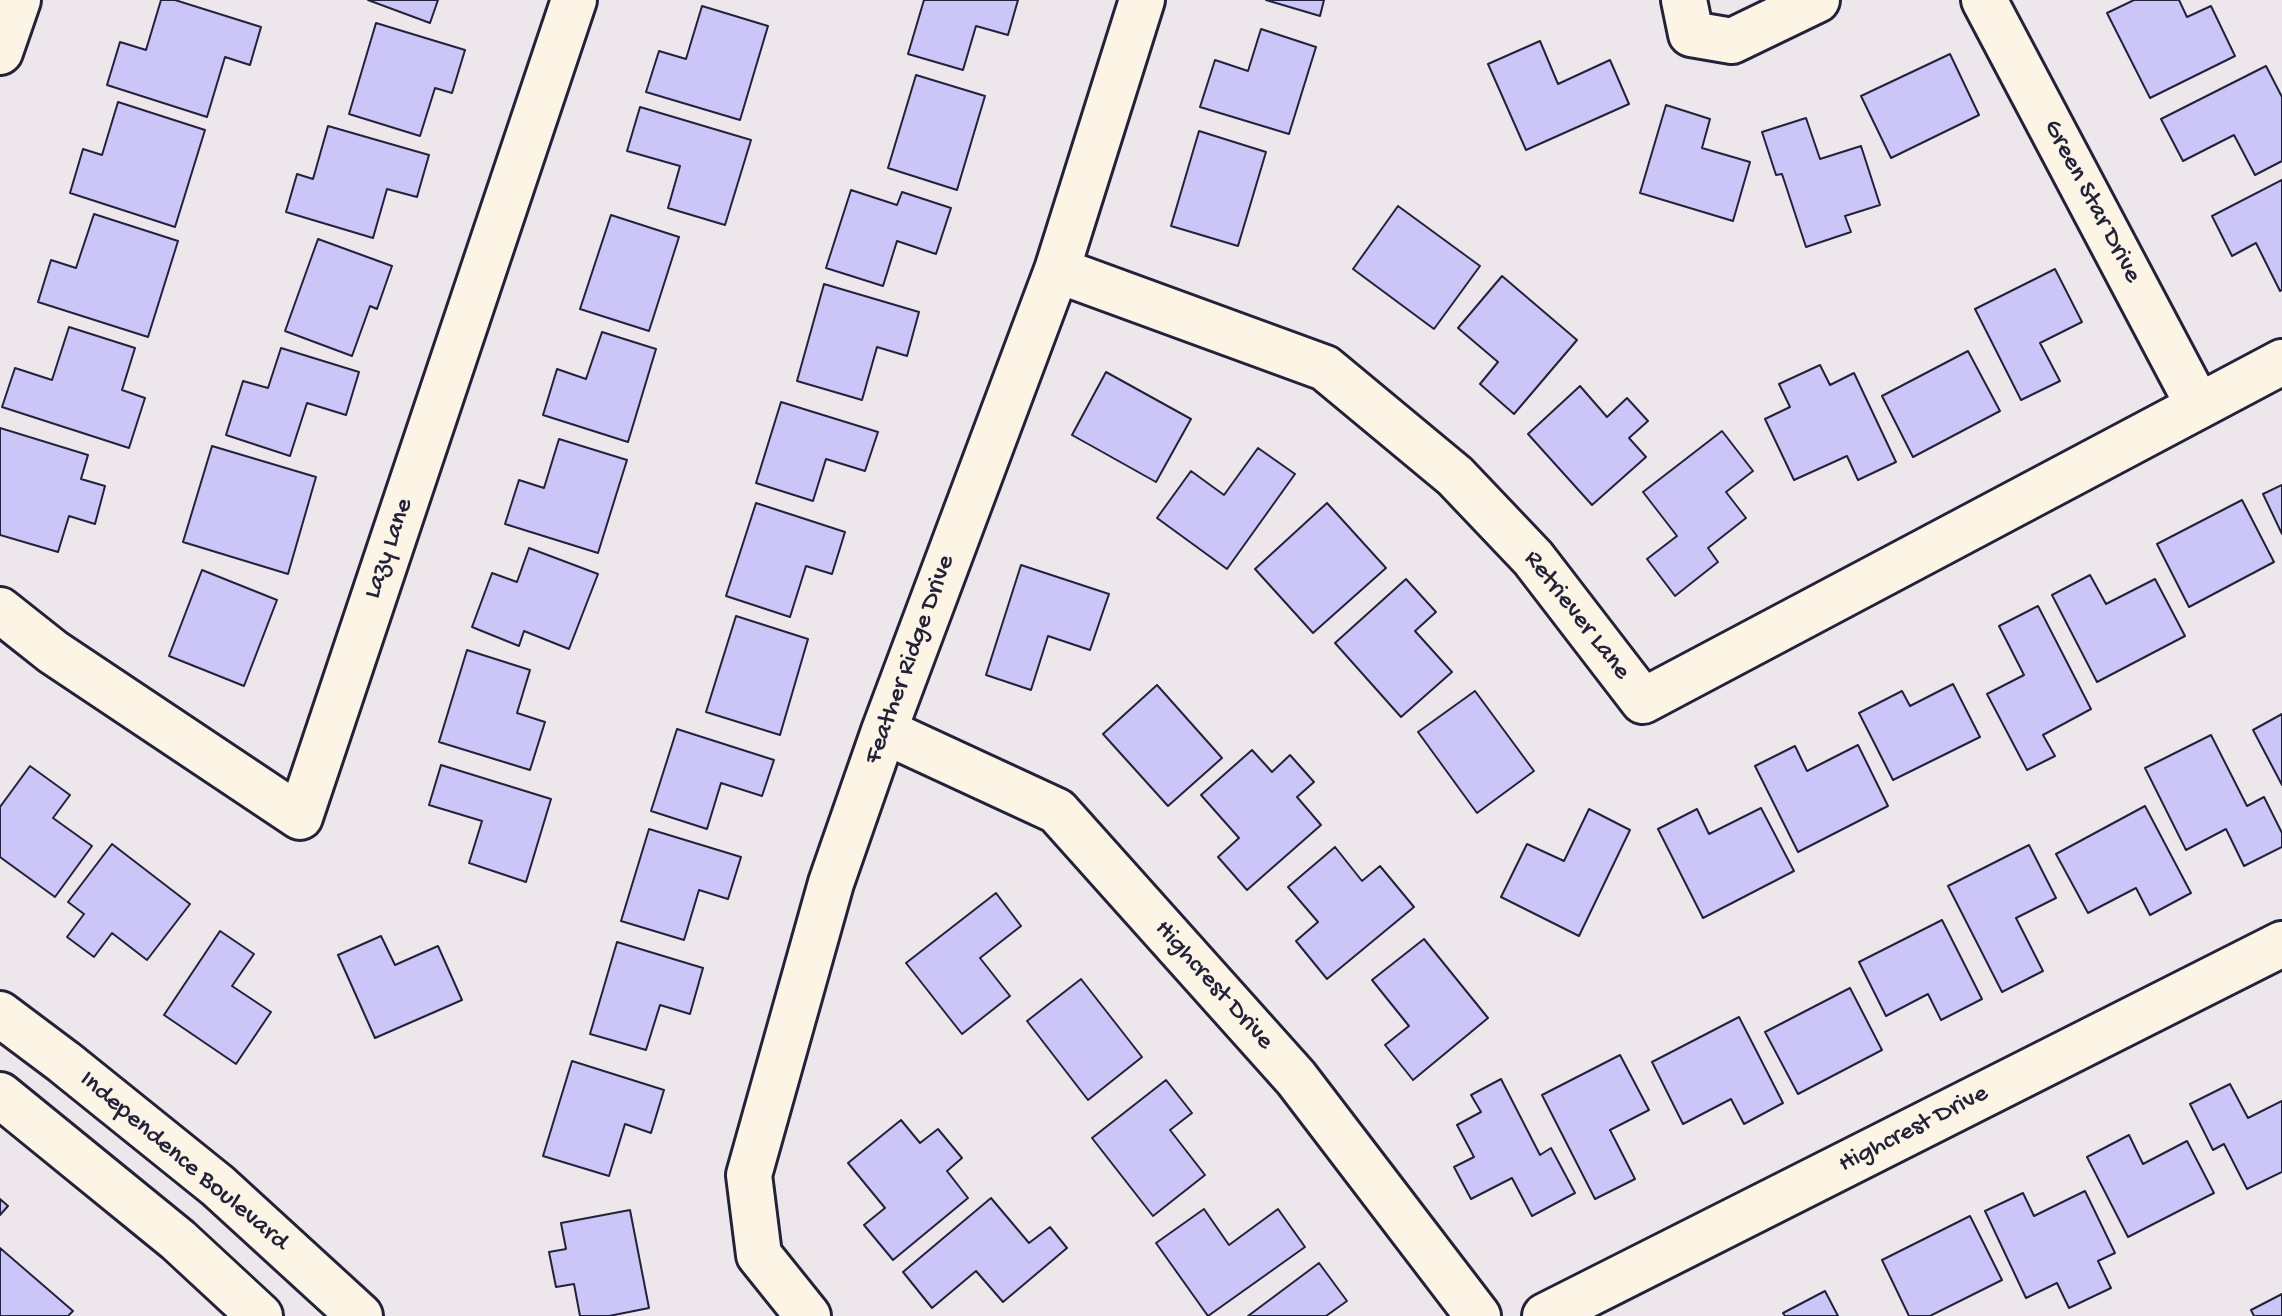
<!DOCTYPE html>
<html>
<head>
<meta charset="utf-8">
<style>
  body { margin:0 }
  canvas { display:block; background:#ede7eb }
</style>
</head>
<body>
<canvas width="2282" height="1316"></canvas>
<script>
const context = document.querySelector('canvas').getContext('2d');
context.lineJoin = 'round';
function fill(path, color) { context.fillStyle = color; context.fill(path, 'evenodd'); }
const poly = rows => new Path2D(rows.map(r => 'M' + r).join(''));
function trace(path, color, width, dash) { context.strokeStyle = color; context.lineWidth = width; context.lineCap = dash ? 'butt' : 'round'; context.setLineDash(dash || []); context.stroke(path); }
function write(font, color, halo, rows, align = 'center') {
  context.font = font + ' "Gochi Hand",sans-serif'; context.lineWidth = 6; context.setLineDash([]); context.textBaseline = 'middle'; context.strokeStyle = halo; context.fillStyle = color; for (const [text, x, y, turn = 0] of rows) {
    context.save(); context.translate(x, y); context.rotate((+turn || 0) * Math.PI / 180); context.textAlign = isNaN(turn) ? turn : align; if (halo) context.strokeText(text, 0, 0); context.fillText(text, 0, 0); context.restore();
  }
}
const building = poly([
  [161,0,175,0,261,27,250,65,225,57,207,117,107,85,120,42,146,50,161,0],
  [368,0,438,0,430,23,368,0],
  [924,0,1018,0,1008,35,976,26,963,70,908,54,924,0],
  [1266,0,1324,0,1320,16,1266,0],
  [2134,0,2179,0,2187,17,2211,6,2235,56,2150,98,2107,13,2134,0],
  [702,6,768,26,740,120,646,92,659,51,686,59,702,6],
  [376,23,465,50,452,93,435,88,420,136,349,114,376,23],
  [1261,29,1316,47,1289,134,1200,107,1215,60,1248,71,1261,29],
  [1540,41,1558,84,1610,60,1629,104,1526,150,1488,64,1540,41],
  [1950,54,1979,115,1891,158,1861,96,1950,54],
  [2266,66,2282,97,2282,161,2255,175,2234,135,2183,161,2161,119,2266,66],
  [916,75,985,96,957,190,888,168,916,75],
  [118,102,205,130,175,227,70,193,83,149,102,155,118,102],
  [1666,105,1710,119,1702,148,1750,162,1733,221,1640,193,1666,105],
  [640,107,751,140,725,225,668,208,680,166,627,151,640,107],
  [1806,118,1820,159,1861,146,1880,205,1845,216,1851,232,1806,247,1782,174,1776,175,1762,132,1806,118],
  [328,126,429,155,417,197,387,189,373,238,286,212,297,174,313,179,328,126],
  [1199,131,1266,152,1238,246,1171,226,1199,131],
  [2282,180,2282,290,2280,291,2256,243,2232,256,2212,216,2282,180],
  [851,190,897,205,902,192,951,208,936,254,897,241,883,286,826,268,851,190],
  [1398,206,1480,266,1434,329,1353,269,1398,206],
  [94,214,178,241,148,337,38,302,51,260,76,268,94,214],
  [611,215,679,237,649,331,580,309,611,215],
  [318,239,392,266,377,309,370,306,352,356,285,331,318,239],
  [2055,269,2082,322,2040,343,2060,381,2021,400,1975,309,2055,269],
  [1502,276,1577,340,1514,414,1480,384,1498,362,1458,328,1502,276],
  [824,284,919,312,907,356,877,347,862,400,797,381,824,284],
  [69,327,135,348,122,390,145,398,129,448,2,407,15,368,52,380,69,327],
  [602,332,656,349,628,442,543,415,557,369,586,379,602,332],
  [281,348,359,372,346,415,307,403,290,456,226,435,243,381,268,388,281,348],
  [1968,351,2000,411,1913,457,1882,396,1968,351],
  [1820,365,1830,385,1854,373,1896,462,1858,480,1847,456,1794,480,1765,419,1790,407,1779,384,1820,365],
  [1106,372,1191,419,1156,482,1072,435,1106,372],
  [1580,386,1607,417,1627,398,1648,421,1629,438,1646,457,1592,505,1528,434,1580,386],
  [781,402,878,432,865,471,826,459,813,501,756,483,781,402],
  [0,428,88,455,81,479,105,486,95,524,69,516,58,552,0,535,0,428],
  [1722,431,1753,471,1726,492,1746,518,1708,548,1718,562,1675,596,1647,559,1677,536,1643,492,1722,431],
  [559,439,627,460,598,553,505,524,519,480,544,488,559,439],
  [212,446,316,477,288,574,183,542,212,446],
  [1258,448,1295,474,1227,569,1157,518,1191,471,1224,495,1258,448],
  [2282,485,2282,534,2263,494,2282,485],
  [2242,500,2274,562,2189,607,2157,544,2242,500],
  [756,503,845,532,832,574,806,566,790,617,726,596,756,503],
  [1327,503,1386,568,1313,633,1255,569,1327,503],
  [529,548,598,574,569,649,524,631,519,646,472,627,492,573,517,582,529,548],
  [1021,565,1109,594,1090,650,1048,636,1031,690,986,675,1021,565],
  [202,570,277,600,244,686,169,656,202,570],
  [2090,575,2106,604,2155,579,2185,636,2097,682,2052,595,2090,575],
  [1406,579,1436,612,1415,631,1452,672,1401,717,1335,643,1406,579],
  [2038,606,2091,709,2043,735,2055,756,2027,770,1987,694,2024,675,1999,626,2038,606],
  [736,616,808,639,780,735,706,712,736,616],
  [467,650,530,670,517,713,545,722,530,770,439,742,467,650],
  [1953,684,1980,737,1893,780,1859,713,1902,691,1910,706,1953,684],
  [1157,685,1222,758,1168,806,1103,734,1157,685],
  [1475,691,1534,771,1477,813,1418,732,1475,691],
  [2282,714,2282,785,2253,730,2282,714],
  [677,729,774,760,762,796,721,783,707,829,651,811,677,729],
  [2211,735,2247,806,2264,797,2282,833,2282,847,2244,866,2226,829,2186,850,2145,768,2211,735],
  [1858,745,1888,806,1798,852,1755,766,1795,746,1807,771,1858,745],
  [1252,750,1272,772,1290,755,1314,782,1297,797,1321,825,1247,890,1218,857,1239,838,1201,795,1252,750],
  [441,765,551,799,526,882,469,863,482,821,429,805,441,765],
  [30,766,70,795,53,818,92,846,55,897,0,857,0,807,30,766],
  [2145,806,2191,893,2150,915,2136,888,2088,913,2056,854,2145,806],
  [1761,808,1794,871,1703,918,1658,829,1697,809,1709,834,1761,808],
  [1589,809,1630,830,1579,936,1501,897,1527,844,1564,861,1589,809],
  [649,829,741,857,728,899,699,890,684,940,621,921,649,829],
  [112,844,190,904,147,960,112,933,94,957,67,937,84,914,68,902,112,844],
  [2029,845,2056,898,2016,918,2043,971,2002,992,1948,886,2029,845],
  [1335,847,1362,881,1380,866,1414,907,1327,979,1296,941,1318,922,1288,887,1335,847],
  [996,893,1021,926,980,958,1010,996,962,1034,906,963,996,893],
  [1942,920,1982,999,1941,1020,1928,994,1886,1016,1859,962,1942,920],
  [220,931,254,954,232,986,271,1012,236,1064,164,1015,220,931],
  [381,936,395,965,438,946,462,1000,375,1038,338,955,381,936],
  [1424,939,1488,1018,1413,1080,1385,1045,1409,1026,1372,980,1424,939],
  [617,942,703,968,690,1014,660,1005,646,1050,590,1034,617,942],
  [1081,979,1142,1057,1088,1100,1027,1021,1081,979],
  [1850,988,1882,1050,1798,1094,1765,1032,1850,988],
  [1739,1017,1783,1103,1744,1124,1731,1099,1683,1124,1652,1062,1739,1017],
  [1620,1055,1649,1110,1610,1130,1635,1179,1595,1199,1542,1095,1620,1055],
  [572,1061,664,1090,651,1133,625,1124,609,1176,543,1156,572,1061],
  [1501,1079,1540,1155,1551,1148,1575,1193,1532,1216,1512,1178,1471,1199,1454,1167,1474,1157,1457,1125,1481,1112,1471,1095,1501,1079],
  [1166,1080,1192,1113,1170,1130,1205,1175,1153,1216,1092,1138,1166,1080],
  [2230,1084,2248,1118,2282,1101,2282,1172,2247,1189,2224,1144,2213,1150,2190,1104,2230,1084],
  [901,1120,920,1143,938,1129,962,1158,947,1171,968,1198,893,1260,864,1225,885,1208,848,1163,901,1120],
  [2129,1135,2143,1164,2187,1141,2214,1193,2128,1237,2087,1157,2129,1135],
  [2085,1191,2115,1253,2098,1261,2111,1288,2069,1308,2057,1283,2026,1298,1985,1211,2023,1193,2034,1216,2085,1191],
  [991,1198,1029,1243,1050,1227,1067,1248,1003,1302,976,1271,932,1308,903,1272,991,1198],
  [0,1199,8,1206,0,1215,0,1199],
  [1204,1209,1229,1245,1278,1209,1305,1247,1208,1316,1156,1243,1204,1209],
  [630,1210,649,1308,609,1316,580,1316,574,1284,556,1287,549,1252,566,1249,561,1223,630,1210],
  [1970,1216,2002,1280,1930,1316,1909,1316,1882,1260,1970,1216],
  [0,1248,73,1311,68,1316,0,1316,0,1248],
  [1319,1263,1347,1301,1326,1316,1248,1316,1319,1263],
  [1825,1291,1838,1316,1785,1316,1783,1313,1825,1291],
  [2282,1294,2282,1316,2254,1316,2251,1310,2282,1294]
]);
fill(building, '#cbc5f8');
trace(building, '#22223b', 2);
const street = poly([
  [1684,0,1691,34,1732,41,1817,0],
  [1984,0,2198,405],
  [0,52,18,0],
  [1057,270,1325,368,1455,476,1533,558,1643,701,2282,362],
  [0,610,53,652,300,817,574,0],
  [884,731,1057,811,1296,1078,1478,1316],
  [808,1316,759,1255,749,1175,831,883,884,731,1057,270,1142,0],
  [1545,1316,2282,944]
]);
const secondary = poly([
  [0,1014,64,1062,218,1186,360,1316],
  [0,1095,178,1240,260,1316]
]);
trace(street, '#22223b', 50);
trace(secondary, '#22223b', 50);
trace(street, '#fcf5e5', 44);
trace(secondary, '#fcf5e5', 44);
write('26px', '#22223b', '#fcf5e5', [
  ["Green Star Drive",2091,202,62],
  ["Lazy Lane",390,549,-71],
  ["Retriever Lane",1576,616,52],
  ["Feather Ridge Drive",911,660,-70],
  ["Highcrest Drive",1213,986,48],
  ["Highcrest Drive",1914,1130,-27],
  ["Independence Boulevard",183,1162,40]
]);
</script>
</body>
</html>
